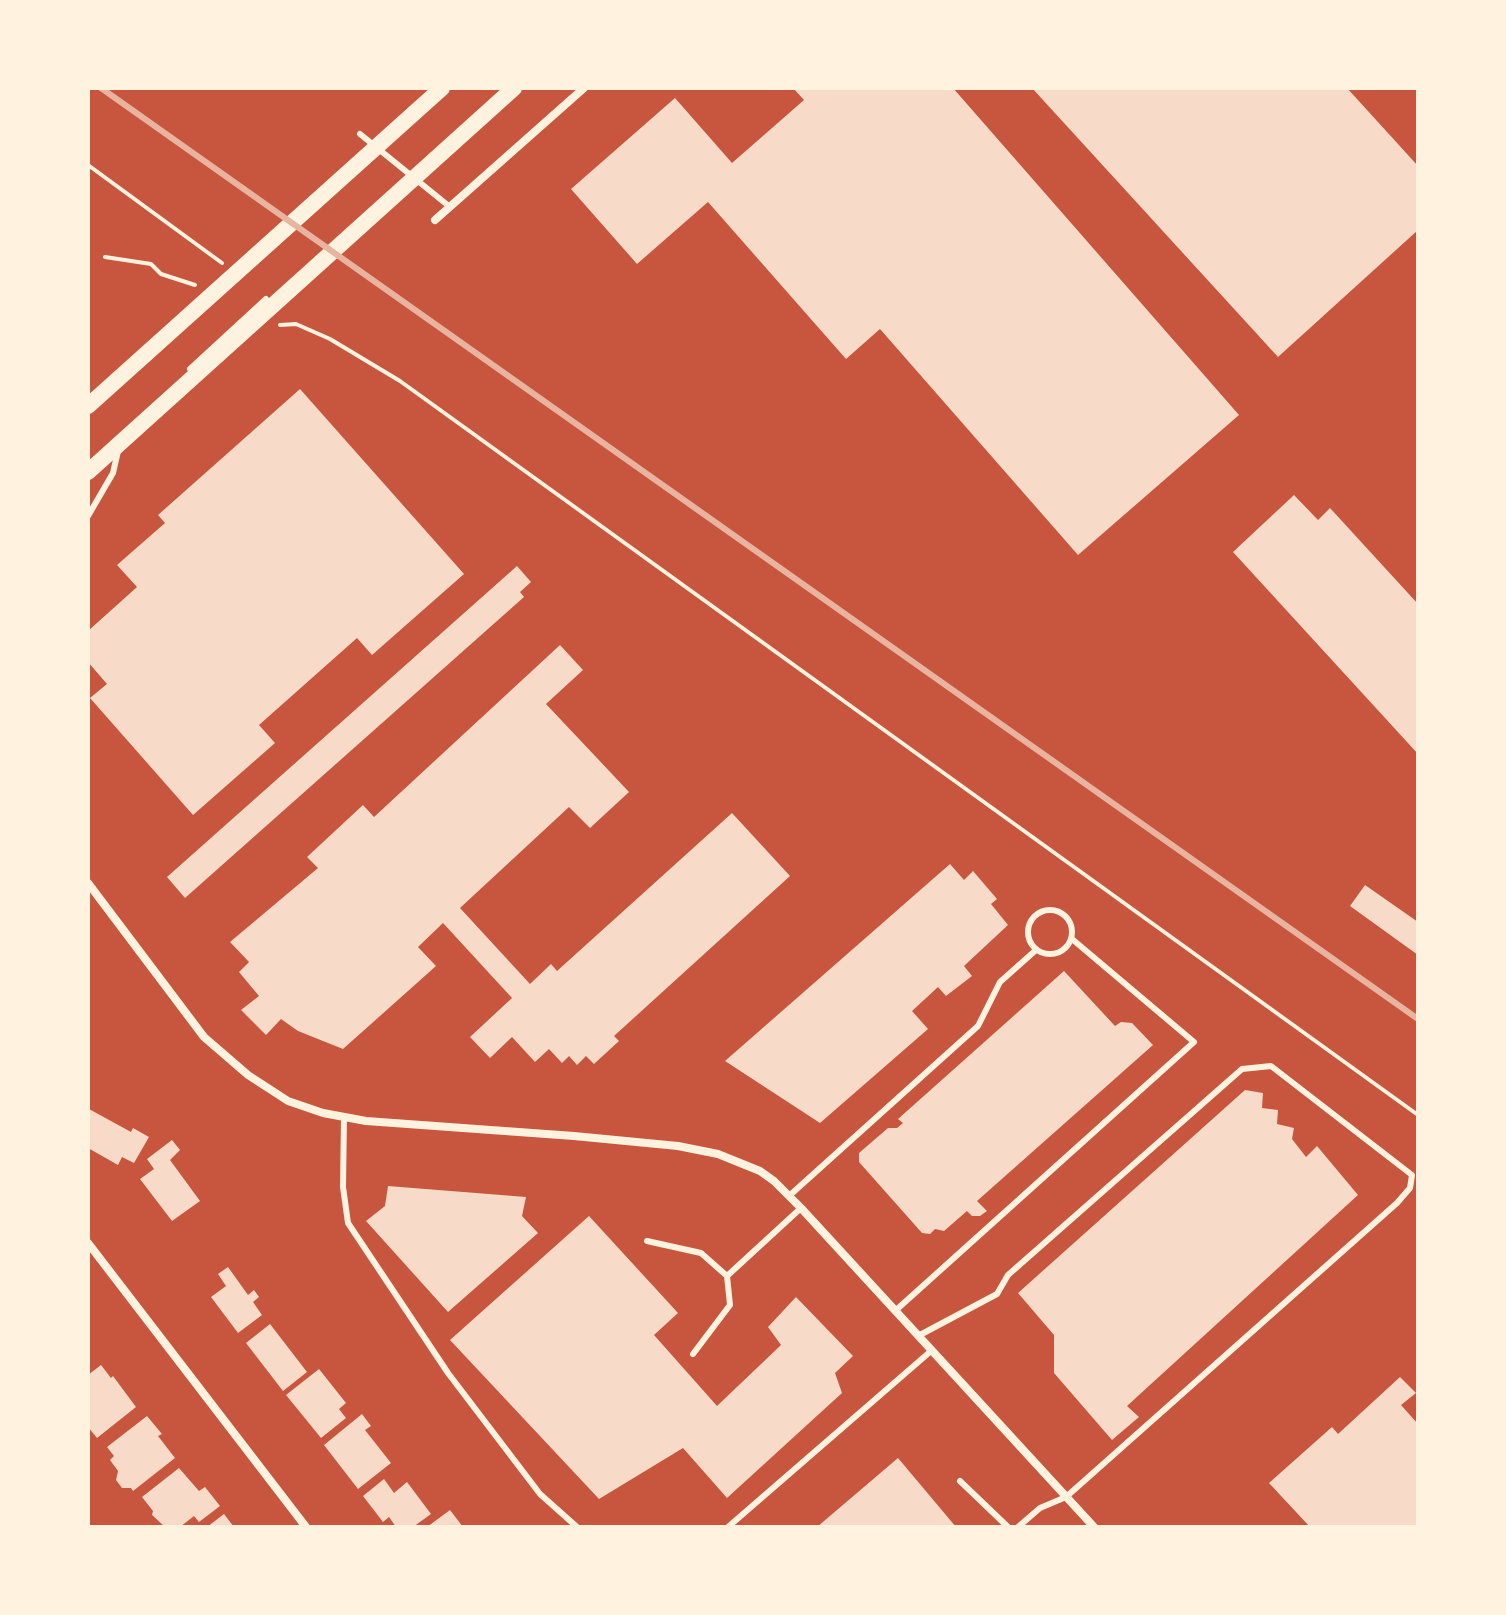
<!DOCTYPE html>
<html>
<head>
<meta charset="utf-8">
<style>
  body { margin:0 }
  #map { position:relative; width:1506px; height:1615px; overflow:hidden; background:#c8553d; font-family:Signika,sans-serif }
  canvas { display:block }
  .frame { position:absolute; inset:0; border:90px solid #fff3e0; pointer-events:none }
</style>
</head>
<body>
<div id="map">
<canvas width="1506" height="1615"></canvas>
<div class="frame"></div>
</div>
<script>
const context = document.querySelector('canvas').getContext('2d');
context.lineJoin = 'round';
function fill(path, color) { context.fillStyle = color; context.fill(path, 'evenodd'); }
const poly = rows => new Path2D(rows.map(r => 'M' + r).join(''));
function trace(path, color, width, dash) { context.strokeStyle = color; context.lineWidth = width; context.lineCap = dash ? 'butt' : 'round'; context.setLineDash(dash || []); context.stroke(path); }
fill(poly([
  [793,88,953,88,1239,415,1078,555,880,329,846,359,708,202,637,264,571,189,675,98,732,163,804,100],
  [1032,88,1347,88,1418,166,1418,230,1278,357],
  [300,389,464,574,372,655,357,638,259,725,275,743,193,815,90,698,107,684,88,662,88,631,137,587,117,565,165,523,158,515],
  [1294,495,1318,520,1330,508,1418,604,1418,754,1233,552],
  [517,566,531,582,520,592,524,597,185,898,167,877],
  [560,645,583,670,546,704,629,792,590,828,569,807,460,908,530,984,551,964,557,971,732,813,790,876,614,1036,619,1041,594,1064,586,1056,577,1065,569,1056,562,1063,549,1049,535,1062,512,1037,490,1058,470,1037,512,998,443,923,418,947,436,966,343,1049,298,1031,281,1019,266,1035,241,1010,259,996,239,972,249,962,230,942,318,868,307,857,363,805,374,817],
  [950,864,964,880,973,871,997,899,991,904,1008,925,964,966,972,976,946,996,938,987,912,1011,928,1029,820,1123,725,1061],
  [1365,885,1418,922,1418,955,1350,906],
  [1064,971,1115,1026,1121,1022,1132,1023,1153,1045,977,1201,987,1211,980,1216,972,1216,967,1211,944,1231,935,1229,930,1234,922,1233,859,1162,859,1153,888,1128,897,1128,903,1123,898,1119],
  [1245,1090,1263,1093,1262,1108,1278,1110,1277,1124,1294,1128,1292,1139,1306,1157,1317,1146,1358,1195,1127,1406,1139,1417,1112,1440,1054,1373,1054,1335,1018,1293],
  [89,1109,131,1132,133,1128,149,1137,134,1163,122,1157,118,1165,88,1148],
  [172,1140,180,1150,170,1160,200,1201,172,1221,140,1179,154,1169,147,1159],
  [388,1186,526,1197,522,1216,538,1233,448,1312,366,1221,385,1206],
  [589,1216,678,1313,654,1335,717,1406,781,1345,768,1327,796,1297,853,1356,835,1373,842,1393,727,1498,683,1448,599,1499,450,1340],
  [228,1267,248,1295,254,1290,259,1297,253,1302,262,1315,238,1333,211,1297,226,1286,218,1274],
  [270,1324,307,1372,283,1391,246,1343],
  [101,1365,111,1378,113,1376,136,1407,97,1438,88,1427,88,1375],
  [319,1369,346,1403,339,1409,346,1418,321,1438,286,1395],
  [1400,1377,1416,1393,1401,1405,1418,1424,1418,1527,1310,1527,1269,1483,1332,1427,1338,1434],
  [362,1414,371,1426,365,1430,391,1463,358,1489,324,1445],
  [147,1416,162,1434,158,1436,175,1458,133,1491,131,1488,122,1488,116,1480,118,1471,110,1460,114,1456,107,1447],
  [898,1458,956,1527,817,1527],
  [179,1468,199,1491,205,1487,220,1506,199,1522,194,1516,180,1527,165,1527,152,1515,153,1511,142,1497],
  [384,1479,394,1493,407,1482,431,1514,413,1527,396,1527,389,1517,383,1522,363,1496],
  [450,1510,463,1527,427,1527],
  [224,1514,234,1527,207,1527]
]), '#f7dbc8');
trace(poly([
  [88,165,222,263],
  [105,257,151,264,161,274,195,285],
  [280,325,296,324,330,339,400,381,1418,1115]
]), '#fff3e0', 4);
trace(poly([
  [360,134,450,207],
  [190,369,266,299],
  [88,516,113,473,118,451],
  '1028 932a22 22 0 1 1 44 0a22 22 0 1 1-44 0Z',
  [344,1117,343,1187,348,1223,448,1373,540,1494,577,1527],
  [789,1196,978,1026,1000,982,1036,950],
  [647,1241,701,1253,727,1276],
  [895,1311,1194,1042,1072,939],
  [918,1336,997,1294,1008,1275,1242,1069,1271,1066,1412,1175,1410,1188,1397,1203,1066,1497,1040,1508,1018,1527],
  [693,1354,730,1305,727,1276,801,1208],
  [960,1481,1008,1527],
  [728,1527,931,1351]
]), '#fff3e0', 6);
trace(poly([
  [435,220,584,88],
  [88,883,204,1037,248,1075,288,1101,323,1113,366,1121,574,1136,678,1146,718,1154,760,1171,774,1181,801,1208,1094,1527],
  [88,1243,306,1527]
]), '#fff3e0', 8);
trace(poly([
  [88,406,442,88],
  [88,472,514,88]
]), '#fff3e0', 16);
trace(poly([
  [101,88,1418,1019]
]), '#e9b49f', 6);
</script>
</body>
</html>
